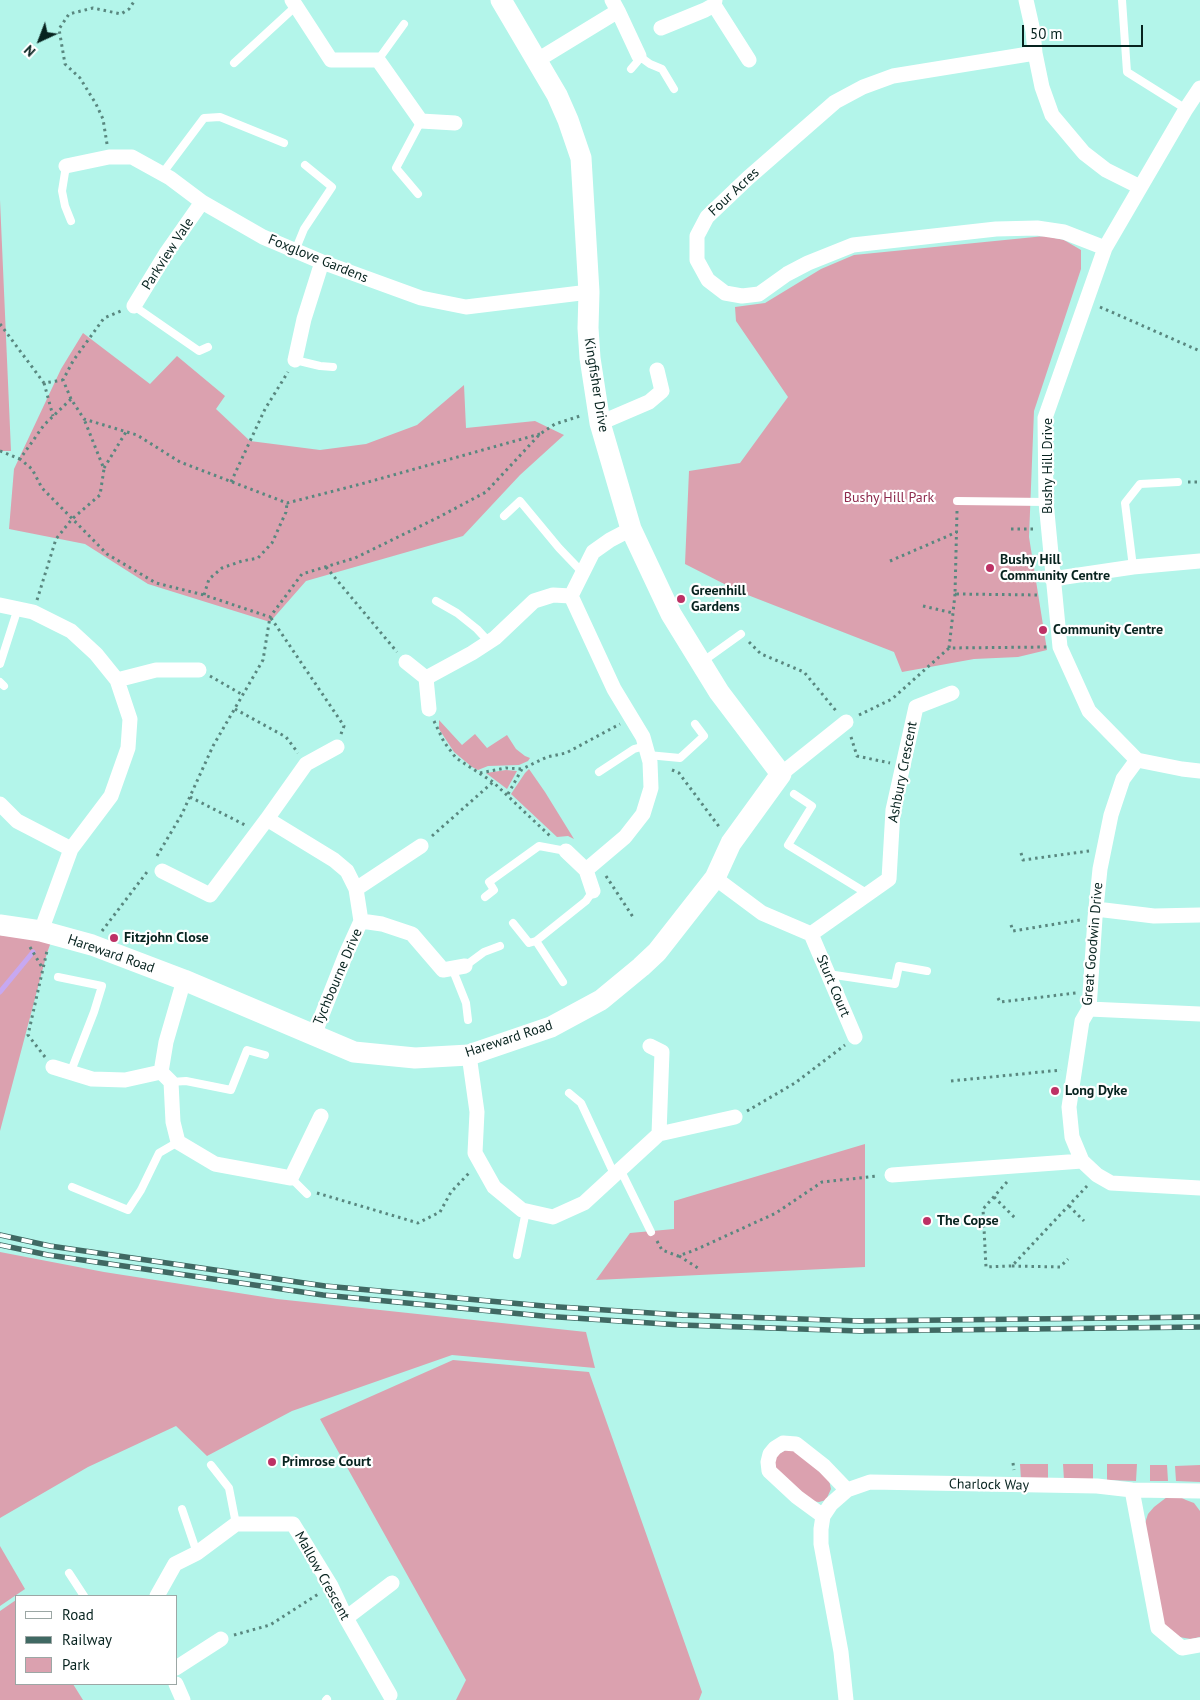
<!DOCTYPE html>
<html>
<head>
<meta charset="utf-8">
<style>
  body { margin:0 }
  #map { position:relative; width:1200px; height:1700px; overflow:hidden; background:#b3f5ea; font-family:"PT Sans",sans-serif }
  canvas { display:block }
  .legend { position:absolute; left:15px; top:1595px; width:162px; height:90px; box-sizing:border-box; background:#fff; border:1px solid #9ca7a5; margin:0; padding:6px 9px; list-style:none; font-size:15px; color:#07231f }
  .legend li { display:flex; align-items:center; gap:10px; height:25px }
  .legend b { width:25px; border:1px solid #9ca7a5 }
  .north { position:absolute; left:15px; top:15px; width:50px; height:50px; -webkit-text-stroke:4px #fff; paint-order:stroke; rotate:223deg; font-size:14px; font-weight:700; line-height:20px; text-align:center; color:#07231f }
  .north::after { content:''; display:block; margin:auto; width:18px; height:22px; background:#07231f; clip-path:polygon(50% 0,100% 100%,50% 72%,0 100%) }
  .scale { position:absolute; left:1022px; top:25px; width:121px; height:22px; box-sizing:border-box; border:2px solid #07231f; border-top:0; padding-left:6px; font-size:15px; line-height:18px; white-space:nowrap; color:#07231f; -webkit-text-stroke:4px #fff; paint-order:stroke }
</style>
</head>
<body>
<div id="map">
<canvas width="1200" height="1700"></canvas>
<ul class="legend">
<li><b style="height:6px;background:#fff"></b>Road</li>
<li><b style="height:6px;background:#406963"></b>Railway</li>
<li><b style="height:14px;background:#dba1af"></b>Park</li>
</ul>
<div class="north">N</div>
<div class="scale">50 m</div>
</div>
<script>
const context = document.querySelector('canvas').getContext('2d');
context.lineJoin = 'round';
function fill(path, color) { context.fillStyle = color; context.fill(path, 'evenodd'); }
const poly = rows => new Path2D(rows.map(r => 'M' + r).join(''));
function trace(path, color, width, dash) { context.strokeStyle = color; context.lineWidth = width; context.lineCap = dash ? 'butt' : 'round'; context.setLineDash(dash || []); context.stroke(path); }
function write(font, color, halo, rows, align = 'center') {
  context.font = font + ' "PT Sans",sans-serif'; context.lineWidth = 4.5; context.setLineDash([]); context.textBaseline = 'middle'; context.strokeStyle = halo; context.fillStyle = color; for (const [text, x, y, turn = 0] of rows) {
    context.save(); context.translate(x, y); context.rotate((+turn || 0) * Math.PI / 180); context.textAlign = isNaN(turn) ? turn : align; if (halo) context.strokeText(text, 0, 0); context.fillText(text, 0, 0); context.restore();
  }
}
fill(poly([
  [0,200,11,451,0,451],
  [1045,236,1064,240,1081,250,1081,269,1034,411,1029,537,1047,650,1018,657,974,659,902,672,894,652,740,592,685,564,689,471,740,463,788,397,736,321,735,307,765,303,821,269,854,255],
  [83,333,150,384,177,356,225,396,216,409,250,441,320,450,366,444,417,425,464,385,466,428,535,421,564,435,520,475,463,536,306,581,270,622,148,584,85,544,9,529,14,469,61,369],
  [439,720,462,745,475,734,487,748,507,735,516,749,525,756,530,758,528,761,519,765,488,766,478,770,472,767,454,752,439,729],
  [529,769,545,792,574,839,568,836,557,837,511,794,525,773],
  [506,770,517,771,507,789,486,773],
  [0,935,51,942,47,953,0,1131],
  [865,1144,865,1267,596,1280,630,1233,674,1229,674,1201],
  [0,1252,104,1272,277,1299,586,1332,595,1368,452,1355,292,1411,207,1456,176,1426,88,1467,0,1518],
  [453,1360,589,1372,702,1692,699,1700,456,1700,466,1680,320,1419],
  [791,1447,829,1480,831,1489,826,1500,819,1502,811,1501,778,1473,774,1462,777,1455],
  [1020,1464,1048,1464,1048,1478,1021,1479],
  [1063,1464,1093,1464,1093,1480,1064,1480],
  [1107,1464,1137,1464,1136,1481,1107,1480],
  [1150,1465,1167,1465,1168,1481,1150,1481],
  [1200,1465,1200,1482,1176,1481,1175,1466],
  [1167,1497,1180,1497,1186,1500,1194,1503,1200,1511,1200,1637,1191,1639,1179,1637,1164,1627,1145,1523,1148,1514,1154,1507],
  [0,1546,25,1589,0,1606],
  [16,1600,16,1684,73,1684,83,1700,0,1700,0,1611]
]), '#dba1af');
trace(poly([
  [0,992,33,952]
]), '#c7a8f1', 5);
trace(poly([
  [107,144,103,119,96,104,80,78,65,64,59,29,69,14,93,8,121,14,129,9,135,0],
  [1100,307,1200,351],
  [0,324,44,383,63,380],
  [44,383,53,416],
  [71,399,63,380,73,361,104,318,121,311],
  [540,434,361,484,287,503,180,462,137,435,84,419,71,399,44,425,20,459,32,469,42,488,107,554,156,583,204,595,270,617,302,574,355,558,439,517,486,492,540,434,555,424,580,416],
  [0,451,20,459],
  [104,468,126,432],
  [231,482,265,409,288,372],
  [1188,482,1200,482],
  [957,511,955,594,1041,595],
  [1011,529,1036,529],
  [890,561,957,532],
  [326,567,397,652],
  [204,595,209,579,222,568,242,561,258,558,272,543,286,512,287,503],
  [37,600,56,539,72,519,100,495,104,469,84,419],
  [923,606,953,613],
  [271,618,344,726,341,734],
  [749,642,761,654,804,672,837,712],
  [949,648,953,613,955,594,953,594],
  [210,676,243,695],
  [235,709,286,737,298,753],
  [859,715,892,699,949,648,1047,647],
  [434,721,444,742,456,758,493,782,550,836],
  [851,737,857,756,890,763],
  [672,770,679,773,720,828],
  [480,773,506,768,522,769],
  [508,794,522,769,547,757,566,753,620,724],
  [190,797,245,825],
  [432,836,493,782],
  [1021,853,1023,860,1089,851],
  [157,856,182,814,213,746,263,660,270,617],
  [606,876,633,917],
  [1011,925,1013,931,1080,920],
  [102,931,147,872],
  [30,947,43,969],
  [998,998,1000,1002,1076,993],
  [45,1057,28,1035,47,951],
  [951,1081,1061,1070],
  [747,1111,795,1083,845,1045],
  [1007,1182,983,1209,986,1267,1012,1266,1087,1186],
  [317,1193,418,1223,440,1212,451,1192,469,1173],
  [994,1197,1016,1219],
  [1069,1206,1084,1221],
  [657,1241,662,1250,678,1256,695,1250,776,1213,822,1182,878,1176],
  [679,1256,698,1268],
  [1012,1266,1060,1267,1068,1259],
  [1013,1463,1014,1470],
  [234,1635,270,1625,320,1593]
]), '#59877f', 3, [2.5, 4]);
trace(poly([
  [1122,0,1127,72,1186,109],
  [378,60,404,24],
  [234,63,295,7],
  [631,69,637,62,639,56,650,64,662,69,674,89],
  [66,166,62,191,65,206,71,221],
  [162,174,204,118,220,117,284,143],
  [418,194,396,168,421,121],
  [295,251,304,229,332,187,305,165],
  [134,306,199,351,208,347],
  [295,360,320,366,333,367],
  [957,501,1046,502],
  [504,516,520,501,559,548,582,572],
  [1133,567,1125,503,1140,484,1178,482],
  [436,601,457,613,477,629,489,642],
  [702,662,741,634],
  [0,664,18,608],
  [0,682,4,686],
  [648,755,680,758,704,736,695,724],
  [599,772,634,749,645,746],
  [794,794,812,806,788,845,868,894],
  [485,897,494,890,489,882,539,846,566,851],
  [513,923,529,943,536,941,586,901,593,891],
  [536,941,563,982],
  [465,966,484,952,500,946],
  [452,968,466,1003,468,1020],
  [828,974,895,984,899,966,927,971],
  [58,977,102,986,94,1012,71,1071],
  [171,1082,186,1081,231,1090,247,1050,265,1055],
  [569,1093,581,1103,615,1176],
  [621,1171,651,1232],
  [291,1178,307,1194],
  [72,1187,128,1210,141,1190,159,1153,178,1142],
  [517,1255,526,1211],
  [211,1465,229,1488,236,1524],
  [182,1509,197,1553],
  [69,1573,84,1596],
  [326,1700,327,1699]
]), '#fff', 8);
trace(poly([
  [292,0,331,60,378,60,421,121,455,123],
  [1026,0,1033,31,1035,53,1042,87,1052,115,1084,153,1106,170,1140,187],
  [714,5,749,60],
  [618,11,639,56],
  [661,28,705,10,714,5,715,0],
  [1035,53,893,76,863,87,835,102,748,178,707,217,697,236,697,260,708,280,725,293,742,296,759,294,787,274,808,263,853,245,996,229,1037,228,1064,232,1105,248],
  [536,61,618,11,612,0],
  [1200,88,1186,109,1105,248,1045,418,1046,502,1060,647,1089,711,1137,760,1182,769,1200,771],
  [66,166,109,157,132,157,170,178,202,202,263,237,322,262,421,298,466,307,589,292],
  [134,306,167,252,202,202],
  [295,360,304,319,322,262],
  [600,423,649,402,662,391,657,370],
  [1052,579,1133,567,1200,561],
  [0,605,33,612,71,631,96,654,117,680,130,719,128,748,111,796,71,849,41,931],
  [406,662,426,678,429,709],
  [426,678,472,653,495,638,534,601,553,595,571,596],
  [117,680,156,670,199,670],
  [1137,760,1123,779,1111,815,1100,869,1095,918,1089,1009,1082,1021,1069,1107,1072,1137,1082,1161,1097,1175,1111,1183,1200,1188],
  [781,774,846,722],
  [0,804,17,821,71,849],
  [267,819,306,764,337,747],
  [566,851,586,870],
  [162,871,210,895,267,819,334,860,347,871,356,889,361,921,346,954,314,1035],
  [715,878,762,913,811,934],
  [356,889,421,846],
  [593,891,586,870,625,837,643,814,651,788,650,762,643,737,614,689,571,596,593,552,610,540,631,529],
  [1096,909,1154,916,1200,915],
  [361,921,382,924,412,934,443,970,465,966],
  [811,934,889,879,893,810,916,707,952,693],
  [811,934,855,1037],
  [184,980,166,1042,161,1072,171,1082,173,1122,178,1142,215,1164,291,1178,321,1116],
  [1089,1009,1200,1014],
  [650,1046,662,1052,659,1134],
  [469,1055,477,1112,475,1153,494,1187,522,1210,553,1217,584,1203,659,1134,735,1117],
  [53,1067,92,1079,125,1080,161,1072],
  [892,1175,1082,1161],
  [1132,1490,1158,1628,1182,1648,1200,1645],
  [823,1516,797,1497,769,1471,768,1462,770,1454,775,1448,783,1443,796,1444,824,1466,847,1490],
  [157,1596,175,1564,197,1553,236,1524,293,1524,331,1586,346,1618,390,1695],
  [346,1618,392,1583],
  [176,1668,221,1639],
  [176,1684,183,1700],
  [846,1700,841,1652,821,1544,821,1529,823,1516,831,1504,847,1490,870,1482,1097,1486,1132,1490,1200,1491]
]), '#fff', 15);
trace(poly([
  [0,925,41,931,92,945,184,980,354,1052,415,1058,469,1055,551,1027,601,1000,641,967,657,952,715,878,731,843,781,774,719,692,671,614,631,529,600,423,590,358,588,328,589,292,581,158,568,120,557,95,501,0]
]), '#fff', 21);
const rail = poly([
  [0,1235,50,1246,325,1286,544,1306,682,1315,860,1321,1200,1317],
  [0,1245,48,1255,323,1295,543,1316,681,1325,860,1331,1200,1327]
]);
trace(rail, '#406963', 5.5);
trace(rail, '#fff', 4, [11]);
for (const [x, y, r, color] of [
  [990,568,5,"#bd3165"],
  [681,599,5,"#bd3165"],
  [1043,630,5,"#bd3165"],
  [114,938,5,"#bd3165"],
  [1055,1091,5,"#bd3165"],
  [927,1221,5,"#bd3165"],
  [272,1462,5,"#bd3165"]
]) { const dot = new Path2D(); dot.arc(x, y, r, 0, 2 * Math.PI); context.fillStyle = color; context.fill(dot); trace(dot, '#fff', 2); }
write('14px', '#07231f', '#fff', [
  ["Four Acres",734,192,-43],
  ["Parkview Vale",168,254,-57],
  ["Foxglove Gardens",318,259,22],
  ["Kingfisher Drive",596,385,81],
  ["Bushy Hill Drive",1048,466,-90],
  ["Ashbury Crescent",903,772,-79],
  ["Great Goodwin Drive",1093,944,-85],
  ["Hareward Road",111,954,19],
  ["Tychbourne Drive",338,977,-67],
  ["Sturt Court",833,986,67],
  ["Hareward Road",509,1039,-18],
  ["Charlock Way",989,1485,1],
  ["Mallow Crescent",322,1576,61]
]);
write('14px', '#8d2a4c', '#fff', [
  ["Bushy Hill Park",889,498]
]);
write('bold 14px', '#07231f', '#fff', [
  ["Bushy Hill",1000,560],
  ["Community Centre",1000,576],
  ["Greenhill",691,591],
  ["Gardens",691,607],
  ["Community Centre",1053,630],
  ["Fitzjohn Close",124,938],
  ["Long Dyke",1065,1091],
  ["The Copse",937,1221],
  ["Primrose Court",282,1462]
], 'left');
</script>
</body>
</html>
